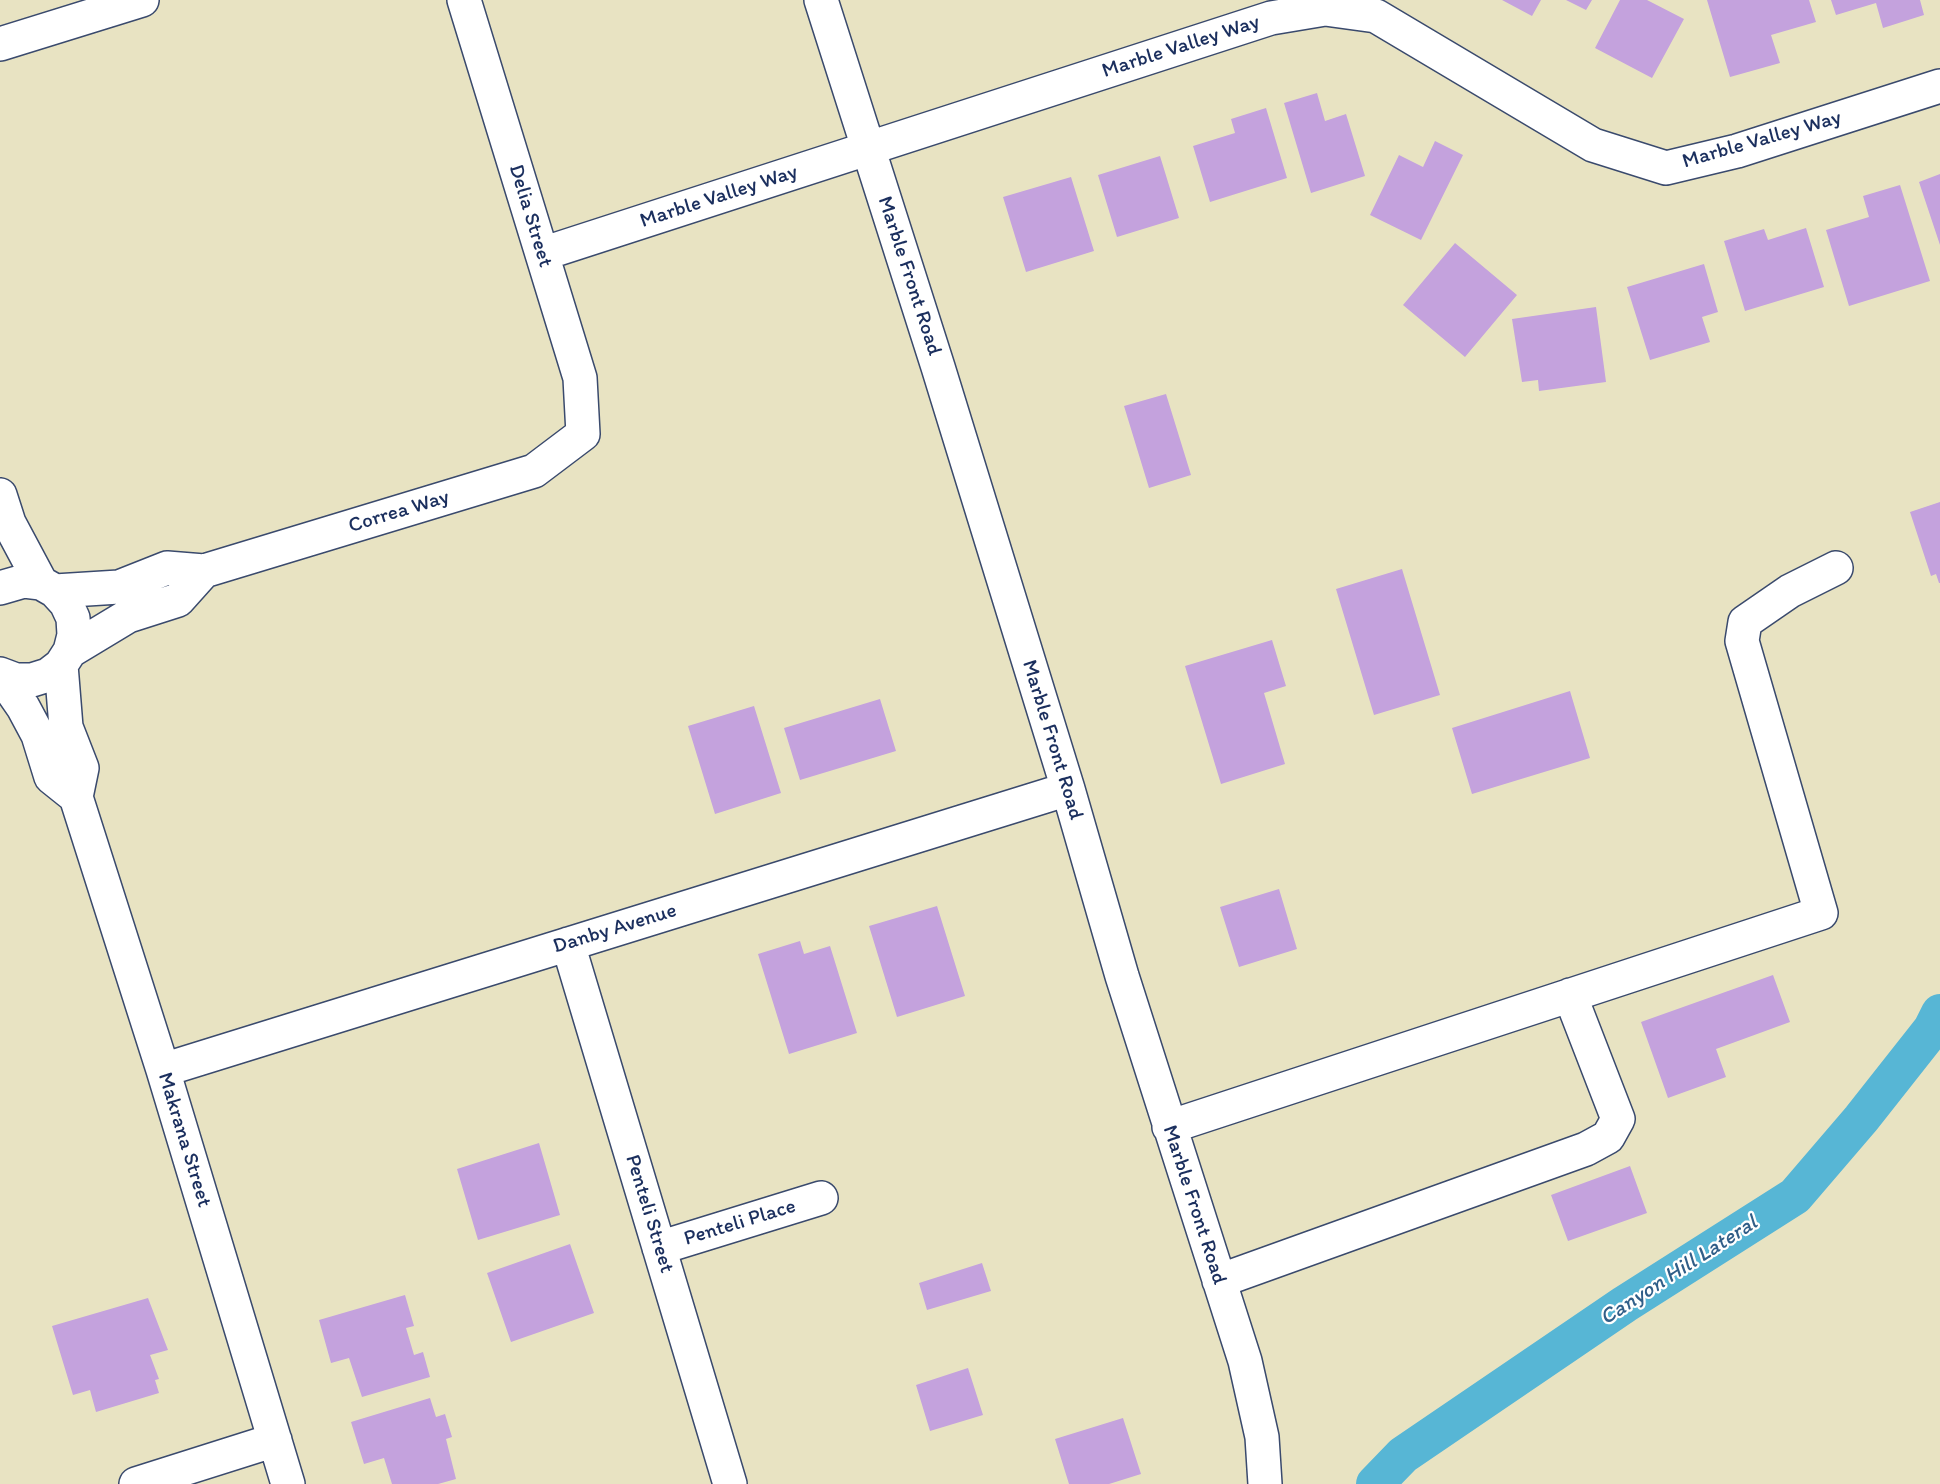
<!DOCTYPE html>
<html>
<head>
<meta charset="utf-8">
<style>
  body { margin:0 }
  canvas { display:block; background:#e8e3c2 }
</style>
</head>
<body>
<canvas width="1940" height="1484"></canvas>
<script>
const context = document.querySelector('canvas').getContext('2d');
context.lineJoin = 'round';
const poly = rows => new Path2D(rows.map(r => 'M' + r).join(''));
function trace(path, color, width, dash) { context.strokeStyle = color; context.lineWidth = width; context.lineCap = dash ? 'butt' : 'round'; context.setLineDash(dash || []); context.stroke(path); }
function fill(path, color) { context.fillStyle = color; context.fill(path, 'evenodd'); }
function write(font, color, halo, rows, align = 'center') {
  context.font = font + ' Itim,sans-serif'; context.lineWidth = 4.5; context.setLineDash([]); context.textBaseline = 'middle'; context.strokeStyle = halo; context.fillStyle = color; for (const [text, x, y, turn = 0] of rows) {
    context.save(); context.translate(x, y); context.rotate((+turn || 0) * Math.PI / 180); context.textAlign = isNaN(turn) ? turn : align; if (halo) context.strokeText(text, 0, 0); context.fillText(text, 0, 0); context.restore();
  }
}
trace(poly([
  [1375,1484,1403,1455,1625,1304,1795,1196,1861,1119,1932,1029,1940,1013]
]), '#57b6d5', 38);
fill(poly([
  [1502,0,1541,0,1532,16],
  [1566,0,1592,0,1586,10],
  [1620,0,1647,0,1684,19,1652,78,1595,48],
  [1707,0,1809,0,1816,22,1771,35,1780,63,1730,77],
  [1831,0,1920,0,1924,15,1883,28,1876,3,1836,15],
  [1317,93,1325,121,1346,114,1365,176,1311,193,1284,103],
  [1266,108,1287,178,1210,202,1193,146,1235,133,1231,119],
  [1435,141,1463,155,1421,240,1370,215,1399,155,1423,167],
  [1160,156,1179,218,1117,237,1098,175],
  [1940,174,1940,245,1919,182],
  [1071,177,1094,251,1026,272,1003,197],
  [1900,185,1930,281,1849,306,1826,230,1869,217,1863,196],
  [1806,228,1824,287,1745,311,1724,241,1764,229,1768,240],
  [1455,243,1517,295,1465,357,1403,305],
  [1704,264,1718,312,1702,317,1710,342,1650,360,1627,287],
  [1596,307,1606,382,1539,391,1538,380,1522,382,1512,319],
  [1166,394,1191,475,1149,488,1124,406],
  [1940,502,1940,583,1939,583,1936,574,1931,576,1910,512],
  [1402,569,1440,695,1374,715,1336,589],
  [1272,640,1286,686,1264,693,1285,764,1221,784,1185,666],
  [1570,691,1590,758,1472,794,1452,728],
  [880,699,896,751,800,780,784,728],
  [754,706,781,793,715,814,688,726],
  [1279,889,1297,949,1239,967,1220,907],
  [937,906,965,996,897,1017,869,926],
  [800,941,804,954,830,946,857,1033,789,1054,758,954],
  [1773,975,1790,1022,1716,1049,1726,1077,1668,1098,1641,1022],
  [539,1143,560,1215,478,1240,457,1169],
  [1630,1166,1647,1213,1568,1241,1551,1195],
  [570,1244,594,1313,511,1342,487,1273],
  [982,1263,991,1291,927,1310,919,1283],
  [405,1295,414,1326,406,1328,414,1355,423,1352,430,1377,362,1397,349,1358,331,1363,319,1320],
  [148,1298,168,1350,150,1355,159,1379,155,1380,159,1393,96,1412,90,1390,73,1395,52,1326],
  [968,1368,983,1415,930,1431,916,1385],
  [430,1398,436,1417,445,1414,452,1437,446,1439,456,1479,438,1484,392,1484,384,1458,364,1464,351,1422],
  [1123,1418,1141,1474,1109,1484,1069,1484,1055,1439]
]), '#c4a2dd');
const minor = poly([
  [821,0,938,367,1068,789,1122,976,1245,1361,1262,1437,1265,1484],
  [0,44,142,0],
  [542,254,1271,18,1325,9,1376,16,1593,145,1666,168,1737,151,1940,86],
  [0,495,9,523,41,583],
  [0,588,24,581,41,583,55,591,66,603,73,618,74,635,70,651,61,665,48,675,32,680,16,680,0,674],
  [55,591,119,587,167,568,204,571,534,471,583,434,580,378,464,0],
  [70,651,128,616,178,600,204,571],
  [61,665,66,727,82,768,76,797,163,1070,288,1484],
  [0,674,23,707,38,735,51,777,76,797],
  [568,944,730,1484],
  [163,1070,1068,789],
  [1169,1127,1821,913,1742,641,1745,622,1790,591,1836,568],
  [659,1248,821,1198],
  [1219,1281,1586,1149,1608,1137,1618,1119,1570,995],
  [136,1484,275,1440]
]);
trace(minor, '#3a4a6d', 36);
trace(minor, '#fff', 33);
write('21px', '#1b2f5e', '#fff', [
  ["Marble Valley Way",1181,47,-18],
  ["Marble Valley Way",1762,140,-16],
  ["Marble Valley Way",719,197,-18],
  ["Delia Street",530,216,73],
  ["Marble Front Road",909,276,72],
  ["Correa Way",399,512,-17],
  ["Marble Front Road",1052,740,73],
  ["Danby Avenue",615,929,-17],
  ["Makrana Street",184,1140,73],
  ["Marble Front Road",1194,1205,72],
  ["Penteli Street",649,1214,73],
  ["Penteli Place",740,1223,-17]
]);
write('italic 22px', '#305e88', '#fff', [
  ["Canyon Hill Lateral",1679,1271,-33]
]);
</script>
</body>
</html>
